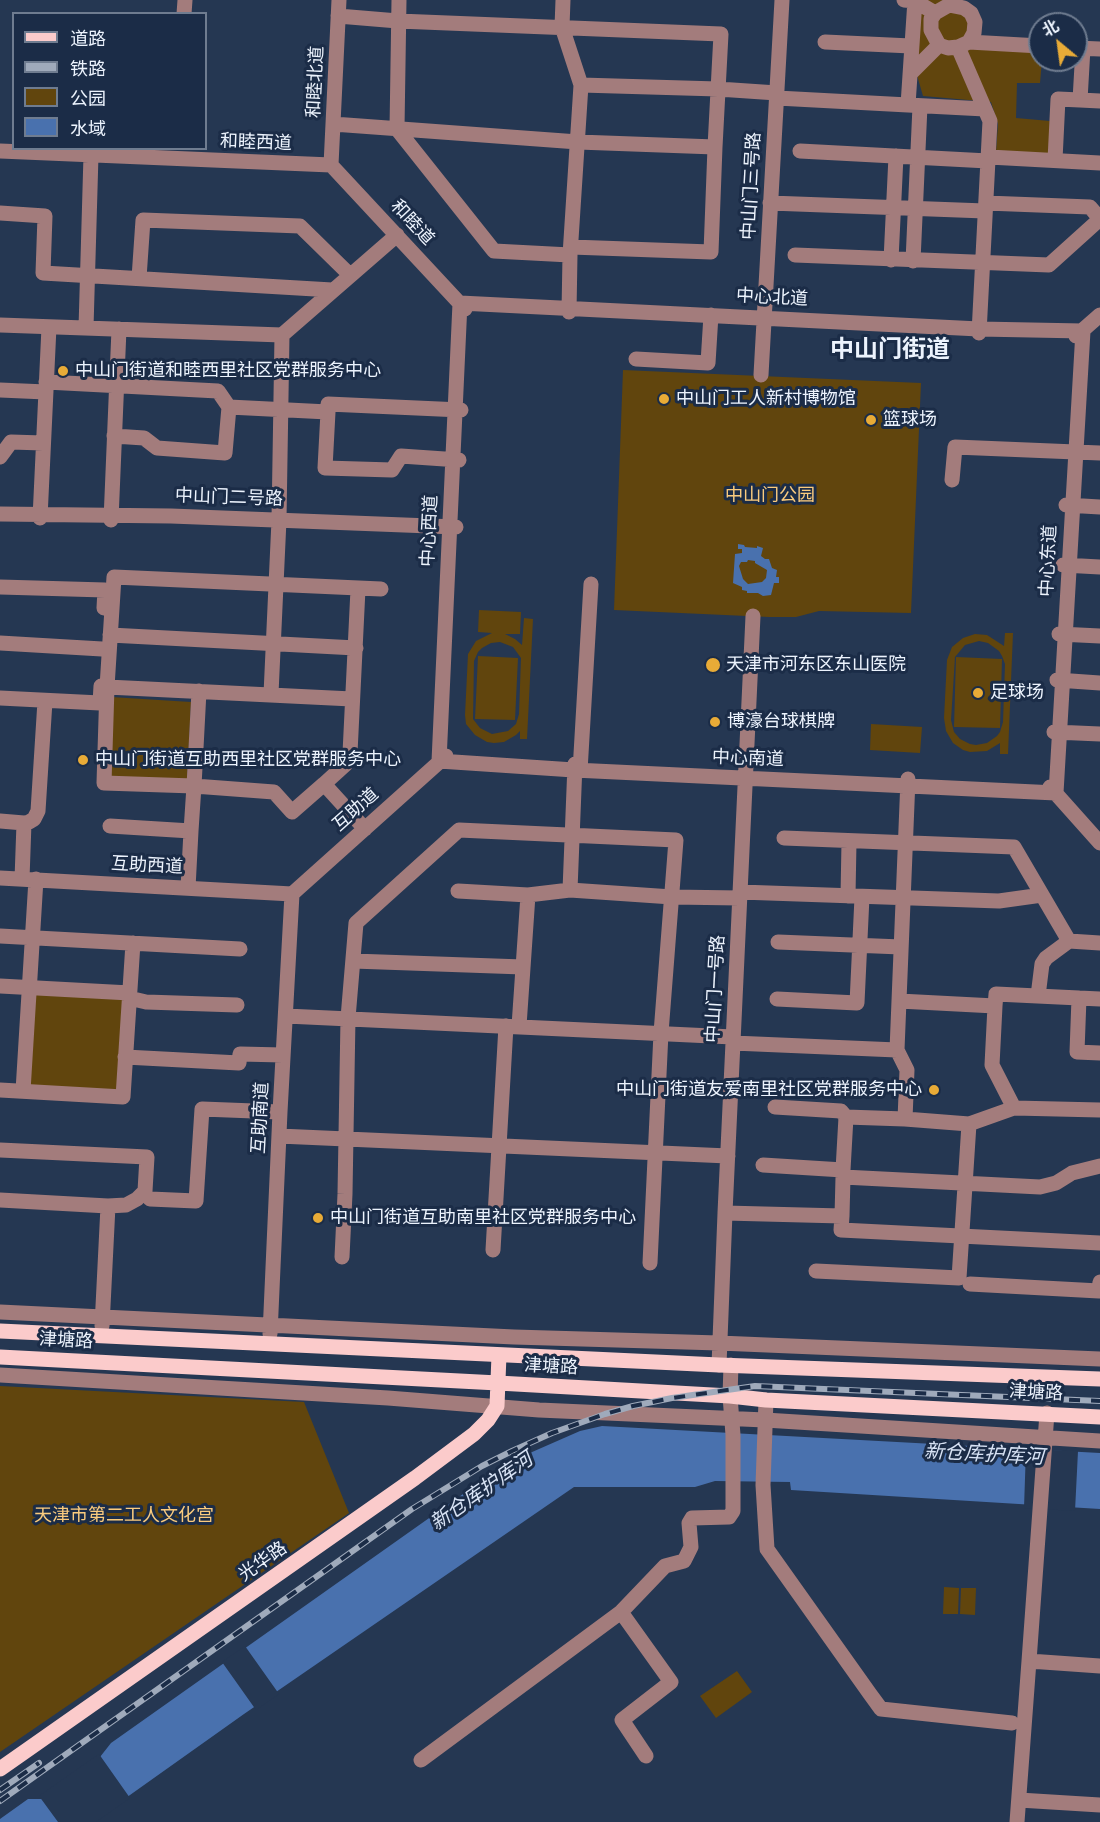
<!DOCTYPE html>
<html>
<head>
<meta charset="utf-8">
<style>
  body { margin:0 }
  #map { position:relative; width:1100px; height:1822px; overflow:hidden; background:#253752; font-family:"Archivo Narrow","Noto Sans SC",sans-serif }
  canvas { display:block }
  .legend { position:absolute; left:12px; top:12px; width:195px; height:138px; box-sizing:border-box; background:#1b2c47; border:2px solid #6f7c90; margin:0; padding:8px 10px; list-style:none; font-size:18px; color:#ecf3fd }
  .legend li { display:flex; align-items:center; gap:12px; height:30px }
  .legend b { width:30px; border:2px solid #6f7c90 }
  .north { position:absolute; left:1028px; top:12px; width:60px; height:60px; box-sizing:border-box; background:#1b2c47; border:2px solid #6f7c90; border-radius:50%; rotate:331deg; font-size:16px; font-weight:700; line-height:24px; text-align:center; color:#ecf3fd }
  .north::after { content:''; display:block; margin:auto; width:21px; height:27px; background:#e8ab37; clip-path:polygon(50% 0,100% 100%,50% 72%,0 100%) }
</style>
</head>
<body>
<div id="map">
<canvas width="1100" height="1822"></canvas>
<ul class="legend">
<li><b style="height:8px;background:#fbcbcb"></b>道路</li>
<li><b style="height:8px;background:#9faabb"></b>铁路</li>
<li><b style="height:16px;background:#61450d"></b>公园</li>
<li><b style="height:16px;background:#4971ae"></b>水域</li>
</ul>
<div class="north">北</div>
</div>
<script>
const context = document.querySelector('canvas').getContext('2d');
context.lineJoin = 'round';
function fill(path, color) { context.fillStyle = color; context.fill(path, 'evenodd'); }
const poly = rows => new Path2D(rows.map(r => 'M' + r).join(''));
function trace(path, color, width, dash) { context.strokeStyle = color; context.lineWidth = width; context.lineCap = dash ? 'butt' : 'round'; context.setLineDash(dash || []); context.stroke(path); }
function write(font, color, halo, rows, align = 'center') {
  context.font = font + ' "Archivo Narrow","Noto Sans SC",sans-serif'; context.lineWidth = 6; context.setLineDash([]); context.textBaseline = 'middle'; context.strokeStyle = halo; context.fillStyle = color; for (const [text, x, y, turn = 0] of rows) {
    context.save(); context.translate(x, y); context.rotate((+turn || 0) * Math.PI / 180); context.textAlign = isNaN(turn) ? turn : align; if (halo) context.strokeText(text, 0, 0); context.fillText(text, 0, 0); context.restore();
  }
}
fill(poly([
  [919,0,953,0,979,36,1040,51,1040,60,1042,60,1040,83,1017,83,1016,118,1050,121,1049,154,996,152,998,124,991,102,923,96,914,65],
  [623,370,921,383,911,613,819,611,796,617,769,617,614,610],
  [479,610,521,612,520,634,505,634,515,639,522,645,524,618,533,619,527,739,520,739,520,731,516,735,504,742,494,743,487,742,475,735,466,724,465,715,468,654,476,641,492,633,478,632],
  [500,642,513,647,521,658,519,714,516,724,508,731,492,734,480,728,473,719,474,661,478,652,482,648,491,643],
  [1005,633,1013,633,1008,754,1000,754,1000,743,987,751,970,752,963,750,953,743,946,731,944,718,947,660,952,647,963,638,975,634,987,635,1004,646],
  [979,641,988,643,999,651,1002,656,1005,664,1003,722,1000,732,997,736,987,743,976,745,970,744,960,739,954,732,951,720,955,657,965,645],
  [478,656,518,658,515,720,475,719],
  [956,657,1002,659,1000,728,954,727],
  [111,697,191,702,187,780,106,776],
  [871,724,922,727,920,753,870,750],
  [34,991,124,996,119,1090,29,1086],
  [0,1386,304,1402,349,1513,0,1752],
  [944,1587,959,1588,958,1614,943,1614],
  [961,1588,976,1588,975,1615,960,1614],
  [737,1671,752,1692,716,1718,700,1696]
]), '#61450d');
fill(poly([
  [738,544,744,545,745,547,757,548,757,546,763,548,761,556,765,559,769,559,772,568,777,570,776,577,779,577,779,583,774,583,771,595,763,596,758,593,747,593,747,591,742,590,742,587,733,583,735,554,742,553,742,549,738,549],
  [748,560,755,561,755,563,767,570,766,578,762,582,748,584,743,579,739,566,741,562,747,562],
  [602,1426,1100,1453,1100,1509,791,1490,790,1482,715,1481,695,1487,574,1487,244,1714,92,1822,0,1822,0,1819,28,1799,42,1799,100,1757,111,1743,473,1487,523,1456,580,1431]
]), '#4971ae');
fill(poly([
  [1026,1449,1078,1451,1075,1511,1024,1508],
  [245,1646,279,1694,256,1710,222,1662],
  [99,1754,130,1798,96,1822,58,1822,39,1796]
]), '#253752');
trace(poly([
  [399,0,397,129,494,251,570,255],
  [563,0,562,27,581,85,570,255,569,312],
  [904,0,915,1,935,13,949,5,964,8,971,13,975,22,974,33,969,42],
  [915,0,908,105,985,109],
  [935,13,931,19,931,30,939,45,948,48,958,47],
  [184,14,185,0],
  [825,42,911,46],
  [1076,48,1100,49],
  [1083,48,1080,100,1100,101],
  [910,74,939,45],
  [581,85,718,89,777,93],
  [777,98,908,105],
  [333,124,578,142,715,147,721,34,398,21,338,16],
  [0,151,331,165],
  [800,151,988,161],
  [989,157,1100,163],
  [1055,160,1058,99,1080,100],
  [331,165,465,309],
  [331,165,339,0],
  [770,203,985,211],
  [986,203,1090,207,1100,219],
  [0,213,45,216,43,273,332,290],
  [571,247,711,252,715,147],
  [795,255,1049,265,1100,219],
  [891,260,896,156],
  [913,261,920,106],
  [139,278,143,220,300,226,350,275],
  [460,303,979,329,1083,331],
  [0,325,282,335,279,520,271,694],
  [86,328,91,155],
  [979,333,990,121,958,47,969,42,1040,46],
  [282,335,397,235],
  [1076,336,1100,315],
  [636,359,708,363,711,315],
  [761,375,782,0],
  [46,382,218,391,229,407,225,453,157,448,144,438,114,436],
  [0,390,46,392],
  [229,407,328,412,328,404,461,410],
  [328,412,325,468,392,470,401,456,459,460],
  [0,457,11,442,43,443],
  [952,480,955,447,1100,453],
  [1066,505,1100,507],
  [0,514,171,516,456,527],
  [40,518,49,327],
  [111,520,119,329],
  [1063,565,1100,567],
  [0,587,105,590,104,608],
  [1059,634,1100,636],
  [110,635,356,648],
  [0,643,102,649],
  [1057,680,1100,683],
  [107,687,352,699],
  [199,691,194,786,104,783,107,687,114,577,381,589],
  [0,698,100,703,101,686],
  [1054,732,1100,734],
  [439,761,574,770,1056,793],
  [439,761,460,303],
  [580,771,591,584],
  [324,784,346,764,350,753,358,589],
  [1050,787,1100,843],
  [1056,793,1083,331],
  [0,821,24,823,29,822,34,819,38,811,45,701],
  [110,826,191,831,194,786,274,792,292,812,324,784,365,829],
  [784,838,1014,847,1069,941,1100,943],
  [0,878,292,894],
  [22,879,24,823],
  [188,888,191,831],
  [570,890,575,764],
  [458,891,528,895,570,890,672,897,740,898],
  [740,892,999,901,1042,895],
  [292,894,446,756],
  [848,896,849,842],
  [0,936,240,949],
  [778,942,901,947],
  [353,961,523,967],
  [0,986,130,993],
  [1038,996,1042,964,1046,958,1069,941],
  [129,998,146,1002,237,1005],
  [1079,998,1077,1052,1100,1053],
  [777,999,857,1003,862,897],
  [899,1001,995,1006,992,1065,1014,1108,1100,1110],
  [995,1006,996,994,1100,999],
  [286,1016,733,1037],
  [519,1026,528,895],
  [733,1043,897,1050,908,779],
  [125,1057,239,1063,240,1054,283,1055],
  [0,1090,123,1097,133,943],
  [23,1091,36,879],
  [775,1107,841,1111,846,1117],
  [969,1124,1014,1108],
  [279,1136,728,1156],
  [0,1150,147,1157,145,1191,137,1199,126,1205,108,1206,0,1200],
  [763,1165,843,1170,843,1177,1040,1187,1056,1183,1072,1173,1100,1166],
  [843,1170,846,1117,905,1119],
  [150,1199,196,1201,202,1109,280,1112],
  [725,1213,842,1216,841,1230,1100,1243],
  [842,1216,843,1177],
  [493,1250,506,1026],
  [342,1257,345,1194,348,1018,356,923,459,830,676,840,661,1033,650,1263],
  [816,1271,959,1278,969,1124,905,1119,907,1070,897,1050],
  [970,1284,1099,1291,1100,1282],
  [0,1312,514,1337,719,1343,1100,1359],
  [102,1326,108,1206],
  [270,1334,280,1112,292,894],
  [719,1365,725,1213,753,616],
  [0,1375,388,1398,539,1410,765,1420,1100,1441],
  [766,1400,763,1485,767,1549,870,1694,881,1709,1012,1723],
  [1047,1413,1029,1661,1100,1666],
  [621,1612,671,1682,622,1720,646,1756],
  [421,1760,621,1612,665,1566,684,1561,691,1547,689,1523,692,1518,729,1517,733,1511,733,1435,730,1396,731,1365],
  [1019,1800,1100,1805],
  [1017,1822,1029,1661]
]), '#a37c7c', 15);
trace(poly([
  [0,1331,719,1365,1100,1379],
  [0,1357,498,1383,730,1396,766,1400,1100,1417],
  [0,1769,415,1478,474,1434,488,1420,497,1406,499,1355]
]), '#fbcbcb', 15);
const rail = poly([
  [0,1790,39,1763],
  [0,1801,412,1509,482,1466,512,1451,552,1433,605,1414,633,1406,672,1398,755,1386,1100,1401]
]);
trace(rail, '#9faabb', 6);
trace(rail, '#1b2c47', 4, [11]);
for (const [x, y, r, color] of [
  [63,371,6,"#e8ab37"],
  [664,399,6,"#e8ab37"],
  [871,420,6,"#e8ab37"],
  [713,665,8,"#e8ab37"],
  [978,693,6,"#e8ab37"],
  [715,722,6,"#e8ab37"],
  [83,760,6,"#e8ab37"],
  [934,1090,6,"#e8ab37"],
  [318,1218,6,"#e8ab37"]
]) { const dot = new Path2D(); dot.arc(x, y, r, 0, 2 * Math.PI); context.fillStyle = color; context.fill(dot); trace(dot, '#1b2c47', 2); }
write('18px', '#ecf3fd', '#1b2c47', [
  ["和睦北道",316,82,-87],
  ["和睦西道",256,143,2],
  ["中山门三号路",752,186,-87],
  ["和睦道",412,223,47],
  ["中心北道",772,298,3],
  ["中山门二号路",229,498,2],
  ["中心西道",430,531,-87],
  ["中心东道",1049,561,-87],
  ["中心南道",748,759,2],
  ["互助道",356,810,-42],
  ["互助西道",147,866,3],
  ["中山门一号路",716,989,-87],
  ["互助南道",261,1118,-87],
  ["津塘路",66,1341,3],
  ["津塘路",551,1367,3],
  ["津塘路",1036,1393,3],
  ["光华路",263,1562,-35]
]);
write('18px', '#ecf3fd', '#1b2c47', [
  ["中山门街道和睦西里社区党群服务中心",75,371],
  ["中山门工人新村博物馆",676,399],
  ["篮球场",883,420],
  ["天津市河东区东山医院",726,665],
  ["足球场",990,693],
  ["博濠台球棋牌",727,722],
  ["中山门街道互助西里社区党群服务中心",95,760],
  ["中山门街道友爱南里社区党群服务中心",922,1090,"right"],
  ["中山门街道互助南里社区党群服务中心",330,1218]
], 'left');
write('18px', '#facb7e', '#1b2c47', [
  ["中山门公园",770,496],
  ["天津市第二工人文化宫",124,1516]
]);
write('italic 20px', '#d8e3f5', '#1b2c47', [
  ["新仓库护库河",984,1455,3],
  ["新仓库护库河",482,1492,-35]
]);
write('bold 24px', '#ecf3fd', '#1b2c47', [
  ["中山门街道",890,351]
]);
</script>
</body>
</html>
